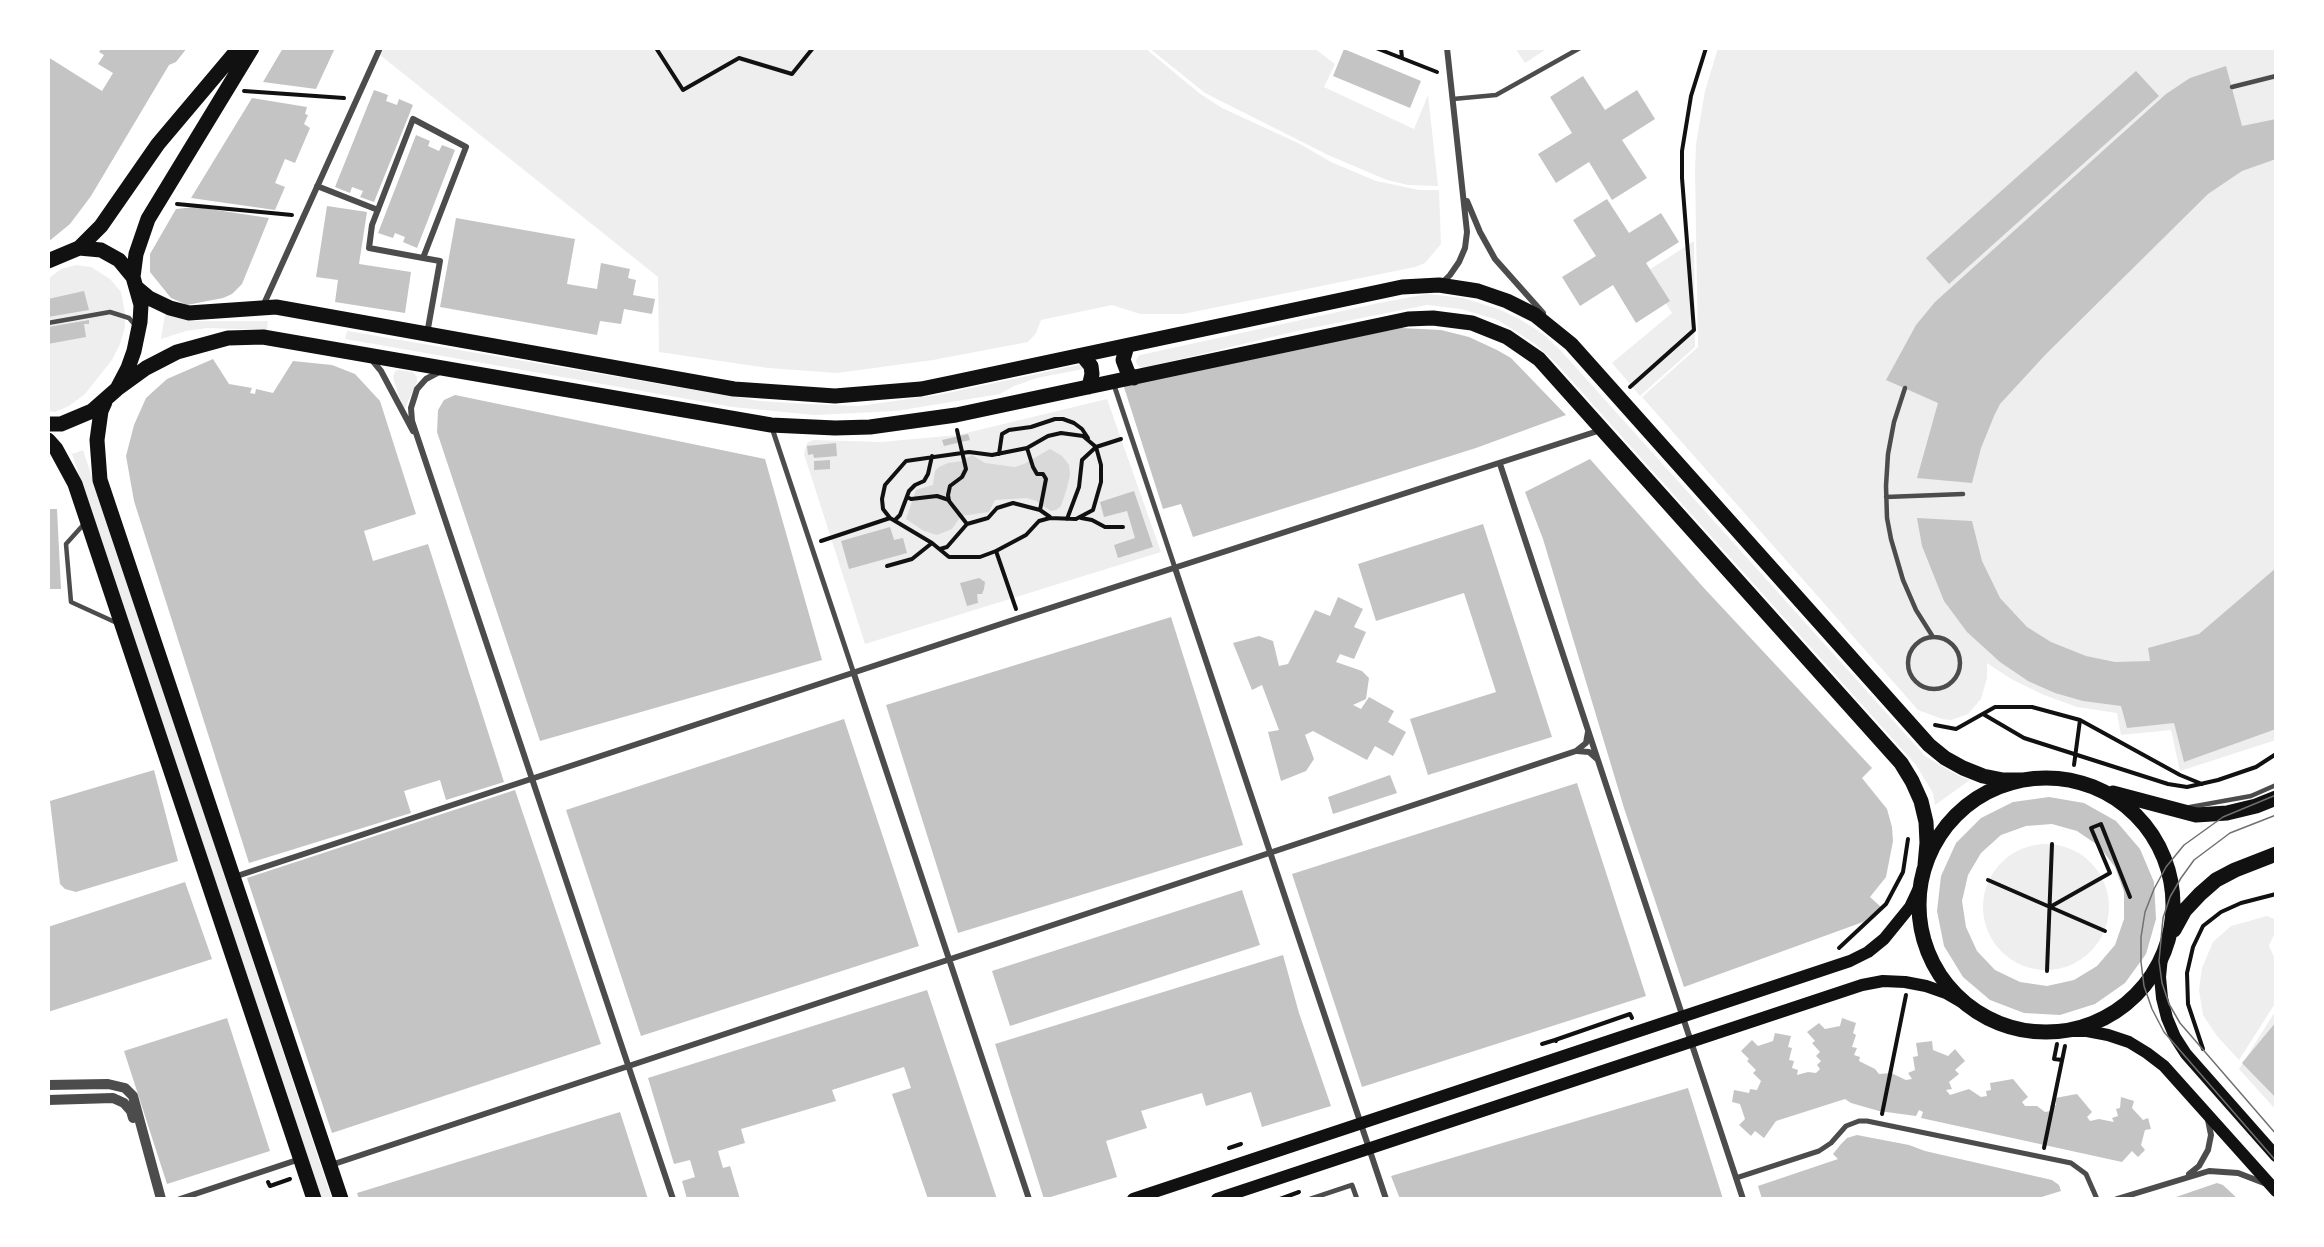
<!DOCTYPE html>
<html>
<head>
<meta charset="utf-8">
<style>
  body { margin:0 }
  #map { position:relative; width:2324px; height:1247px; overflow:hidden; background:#fff; font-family:Arial,sans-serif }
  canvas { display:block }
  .frame { position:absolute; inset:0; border:50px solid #fff; pointer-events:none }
</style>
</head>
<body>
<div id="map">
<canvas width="2324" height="1247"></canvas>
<div class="frame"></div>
</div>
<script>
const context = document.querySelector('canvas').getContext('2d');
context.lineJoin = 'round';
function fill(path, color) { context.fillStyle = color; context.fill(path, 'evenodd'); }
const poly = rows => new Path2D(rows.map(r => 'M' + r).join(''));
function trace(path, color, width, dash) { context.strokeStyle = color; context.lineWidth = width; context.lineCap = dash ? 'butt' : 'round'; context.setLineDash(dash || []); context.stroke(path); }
fill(poly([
  [385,48,1145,48,1199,93,1222,108,1300,144,1331,162,1376,181,1419,190,1439,190,1441,244,1425,263,1415,267,1183,314,1140,314,1112,305,1041,320,1036,333,1028,342,933,360,837,373,768,368,659,352,658,277,380,55],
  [1149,48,1314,48,1335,64,1324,87,1414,129,1428,95,1438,186,1408,185,1387,180,1328,155,1205,93],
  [1515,48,1544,48,1545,50,1525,63],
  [1718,48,2276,48,2276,740,2180,771,2171,730,2121,735,2117,713,2077,707,2044,695,2011,679,1987,663,1987,678,1981,699,1968,714,1951,720,1942,719,1918,710,1642,397,1698,347,1695,171,1696,144,1705,91],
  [1694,241,1695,347,1640,396,1612,363,1672,313,1646,272],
  [76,265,91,267,110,279,121,292,125,313,125,327,120,344,112,360,85,394,69,406,55,412,48,411,48,279,61,269],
  [1428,294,1463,298,1501,310,1521,320,1543,334,1562,352,1925,756,1957,775,1970,780,1935,805,1933,793,1916,765,1554,361,1535,344,1498,320,1461,309,1427,305,1301,330,1144,368,1138,366,1136,362,1137,358,1140,355,1379,303],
  [165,314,190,321,268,321,267,330,207,328,186,331,161,339],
  [347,331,760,401,807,404,860,406,943,394,1083,364,1083,369,1037,378,1014,386,1000,394,896,411,814,415,733,407,420,352,345,339],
  [399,370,413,372,417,377,417,382,404,410,393,378,395,371],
  [1107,399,1161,552,865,644,804,454,807,443,813,440,881,442,958,435],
  [83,450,332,1199,322,1199,72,454],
  '1983 907a63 63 0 1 1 126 0a63 63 0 1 1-126 0Z',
  [2267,916,2276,920,2276,930,2269,946,2276,961,2276,1002,2239,1060,2217,1036,2203,1015,2199,990,2202,968,2213,942,2231,926],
  [2276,1010,2276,1110,2239,1069]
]), '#eee');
fill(poly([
  [1050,449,1062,456,1069,465,1070,475,1067,488,1061,506,1056,510,1051,511,1036,501,1027,498,995,500,989,512,961,516,952,529,937,535,924,531,906,519,916,490,933,485,935,471,939,467,948,463,962,461,972,455,985,463,1015,467,1024,464]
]), '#d9d9d9');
fill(poly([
  [102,48,187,48,176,62,169,65,91,196,70,224,48,242,48,57,102,91,113,73,98,64,104,55,99,52],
  [283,48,335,48,316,89,263,82],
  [1344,49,1421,81,1410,108,1333,76],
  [2226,66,2242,126,2276,119,2276,159,2242,171,2208,194,2046,354,2000,404,1994,416,1981,448,1972,483,1917,478,1938,403,1886,380,1916,325,1935,302,2166,94,2190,78],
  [2136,71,2159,96,1949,284,1926,258],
  [1583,76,1605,110,1637,90,1655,119,1622,140,1647,178,1612,200,1589,162,1556,183,1538,154,1572,133,1550,97],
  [374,90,388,95,386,101,397,105,399,99,413,105,374,202,360,197,363,191,352,187,350,193,335,187],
  [252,98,307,107,305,114,308,115,304,124,310,128,295,163,285,159,275,183,285,187,275,210,191,198],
  [416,135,430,141,428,146,439,151,442,145,455,150,417,248,403,242,405,237,395,233,393,238,378,233],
  [1607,199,1629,233,1661,213,1679,242,1646,263,1670,301,1636,323,1613,285,1580,306,1562,277,1596,256,1573,220],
  [327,206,367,212,359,264,411,272,405,313,335,302,338,280,316,277],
  [196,207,269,218,242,284,232,294,223,298,187,305,171,298,150,272,150,254,176,209],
  [456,218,575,239,567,284,597,289,601,263,630,269,628,278,636,280,633,295,655,299,652,314,624,309,621,324,600,321,597,335,440,307],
  [84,291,89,310,48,317,48,299],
  [89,320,89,324,84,324,86,337,48,344,48,327],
  [1401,328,1441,330,1469,337,1497,350,1511,358,1566,415,1476,448,1193,537,1181,504,1163,509,1123,384],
  [213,359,229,384,252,388,250,393,255,394,256,389,273,393,293,361,332,365,355,374,380,401,416,514,364,531,373,561,428,544,504,782,446,800,440,780,404,791,411,813,249,863,134,501,126,456,134,425,146,398,167,379],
  [455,395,765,459,822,660,540,741,437,432,438,410,444,400],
  [968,434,970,440,944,446,942,440],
  [836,443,837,456,814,458,813,454,808,455,807,446],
  [1590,459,1703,587,1872,768,1862,778,1887,809,1892,827,1893,841,1886,877,1870,897,1881,907,1863,922,1684,987,1624,808,1543,539,1525,492],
  [830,460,830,469,814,470,814,461],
  [1134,491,1153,547,1118,558,1114,545,1135,538,1127,511,1104,517,1100,502],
  [48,509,57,509,61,589,48,589],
  [1917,518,1972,521,1982,561,2000,598,2027,627,2051,642,2086,656,2115,662,2150,661,2148,648,2199,634,2276,568,2276,729,2184,762,2174,723,2127,728,2121,706,2083,701,2055,693,2028,681,2000,662,1967,632,1944,601,1922,546],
  [1483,524,1552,737,1428,775,1410,719,1496,692,1464,593,1376,621,1358,564],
  [890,527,894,540,903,538,907,553,849,569,841,541],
  [979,578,985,582,984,589,982,594,977,594,978,603,967,606,960,583],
  [1338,597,1363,609,1354,627,1366,632,1354,659,1340,654,1336,662,1362,671,1369,678,1366,699,1353,705,1361,709,1369,697,1394,711,1388,722,1406,732,1393,756,1375,746,1367,760,1313,731,1305,735,1314,759,1306,771,1281,781,1268,732,1279,730,1262,685,1252,690,1233,643,1259,636,1273,641,1279,666,1288,664,1315,610,1330,616],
  [1171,617,1243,845,958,933,886,705],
  [844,719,919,946,641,1036,566,810],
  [154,770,178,861,76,892,65,889,60,884,50,801],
  [1390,775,1397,793,1333,814,1328,797],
  [1577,783,1646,996,1362,1087,1292,874],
  [515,790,601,1044,332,1133,247,878],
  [2049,797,2084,803,2116,821,2140,849,2154,882,2156,919,2146,954,2125,983,2095,1004,2060,1015,2024,1013,1990,1000,1963,977,1944,946,1937,911,1941,876,1956,843,1981,818,2013,802],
  [2052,824,2077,831,2099,846,2115,867,2124,892,2124,919,2115,945,2097,966,2074,980,2047,986,2020,982,1995,970,1977,951,1966,927,1962,901,1968,875,1981,853,2001,835,2026,826],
  [185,882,212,959,48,1012,48,927],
  [1242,890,1260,945,1010,1026,992,971],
  [1283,955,1299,1013,1331,1106,1262,1127,1251,1092,1206,1106,1202,1093,1141,1111,1147,1128,1106,1141,1117,1177,1044,1199,995,1044],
  [927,990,997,1199,928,1199,892,1094,911,1088,904,1067,832,1090,836,1101,741,1129,745,1143,718,1151,723,1168,730,1166,740,1199,687,1199,682,1181,695,1177,690,1160,674,1164,648,1078],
  [227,1018,270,1151,167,1184,124,1051],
  [1842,1018,1856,1023,1853,1033,1856,1035,1852,1047,1857,1048,1854,1055,1860,1057,1859,1061,1875,1069,1879,1074,1891,1073,1906,1080,1912,1079,1908,1073,1915,1070,1913,1057,1918,1056,1916,1043,1932,1041,1933,1050,1948,1056,1955,1049,1965,1061,1955,1070,1959,1074,1949,1082,1952,1089,1946,1090,1950,1095,1969,1089,1981,1097,1987,1096,1986,1091,1991,1090,1990,1083,2013,1079,2028,1097,2022,1102,2025,1106,2037,1106,2045,1112,2051,1111,2050,1106,2056,1105,2055,1098,2077,1094,2092,1112,2087,1117,2090,1121,2099,1119,2114,1122,2112,1118,2118,1116,2116,1109,2120,1108,2121,1097,2134,1101,2132,1108,2143,1120,2148,1118,2151,1129,2145,1130,2141,1145,2145,1150,2138,1157,2132,1151,2122,1162,1921,1118,1923,1112,1919,1110,1916,1116,1879,1111,1851,1103,1845,1099,1776,1121,1764,1138,1755,1131,1751,1136,1739,1125,1745,1119,1740,1104,1732,1102,1734,1090,1749,1093,1750,1089,1757,1090,1761,1081,1753,1073,1756,1070,1747,1061,1749,1059,1741,1051,1752,1040,1758,1046,1773,1041,1775,1033,1791,1036,1788,1047,1792,1048,1789,1060,1794,1061,1792,1068,1798,1070,1797,1075,1808,1072,1816,1073,1820,1069,1817,1065,1821,1061,1816,1056,1820,1052,1812,1043,1815,1041,1807,1032,1819,1023,1825,1029,1840,1026],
  [2276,1022,2276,1098,2242,1063],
  [1688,1088,1723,1199,1400,1199,1391,1176],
  [620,1112,648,1199,359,1199,357,1193],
  [1857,1135,1909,1145,1925,1151,2052,1180,2059,1185,2061,1191,2035,1199,1762,1199,1758,1186,1838,1159,1833,1154,1841,1144,1847,1138],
  [2217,1183,2223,1185,2238,1199,2170,1199]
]), '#c4c4c4');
trace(poly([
  [656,48,683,90,739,58,792,74,813,48],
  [1376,48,1437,72],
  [1401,48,1402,58],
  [244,91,344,98],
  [177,204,292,215],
  [1630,387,1694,330,1682,178,1682,151,1691,96,1706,48],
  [1027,448,1033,467,1037,474,1043,474,1046,479,1040,510],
  [999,454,1002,434,1009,430,1031,427,1055,419,1063,419,1074,423,1082,429,1088,438],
  [907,497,911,499,937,496,949,500],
  [1081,518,1092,520,1105,527,1123,527],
  [1067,519,1079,487,1082,460,1096,447,1121,439],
  [895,520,900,515,909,491,915,485,924,481,928,474,932,456],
  [967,524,988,518,997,508,1013,503,1040,510,1050,517],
  [821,541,890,518,932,543,949,557,980,557,996,551,1026,535,1039,521,1050,518,1076,519,1093,510,1101,482,1101,465,1096,447,1083,436,1061,433,1048,436,1027,448,992,455,969,452,906,461,885,485,882,499,883,509,890,518],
  [940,549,947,547,967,524,949,501,948,495,950,486,962,477,966,469,957,430],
  [996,551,1016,609],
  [887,566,912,559,932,543],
  [1983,714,2024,738,2168,784,2187,787,2218,780,2256,767,2276,754],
  [1935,725,1956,729,1995,707,2032,707,2080,720,2180,775,2202,784],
  [2074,765,2080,720],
  [1988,880,2105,931],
  [2050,907,2110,873,2091,828,2101,824,2130,897],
  [1839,948,1886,904,1903,872,1908,839],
  [2047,971,2052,844],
  [1555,1040,1630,1014,1632,1018],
  [1542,1044,1555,1040,1556,1041],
  [2057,1044,2054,1059,2062,1060],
  [2203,1049,2188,1004,2187,973,2193,947,2203,926,2221,912,2241,903,2276,894],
  [1882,1114,1906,995],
  [1229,1148,1241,1144],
  [2044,1148,2065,1046],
  [268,1182,270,1186,290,1179],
  [1280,1199,1299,1192]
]), '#111', 4);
trace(poly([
  [2232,87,2276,76],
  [1453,99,1496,95,1580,48],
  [48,323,110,312,129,318,135,325],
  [1905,388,1894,422,1888,454,1886,486,1887,518,1891,539,1903,580,1916,610,1933,637],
  [1886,497,1963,494],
  [84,524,66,544,71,602,117,623],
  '1908 663a26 26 0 1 1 52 0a26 26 0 1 1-52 0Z',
  [2190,807,2251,796,2276,785]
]), '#4c4c4c', 4.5);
trace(poly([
  [1113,382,1175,568],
  [772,428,854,674],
  [1736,1178,1819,1151,1831,1143,1846,1126,1859,1121,1867,1121,2071,1163,2086,1174,2097,1199],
  [1310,1199,1352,1185,1357,1199]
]), '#4c4c4c', 5);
trace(poly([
  [317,186,378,210],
  [1467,201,1480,232,1495,259,1543,313],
  [423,258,466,147,413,119,372,225,369,248,423,258,440,261,427,334],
  [1441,284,1450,275,1459,262,1465,248,1467,232,1447,48],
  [263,306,380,48],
  [372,360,381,371,413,431],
  [441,371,426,379,417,389,411,408,412,421,673,1199],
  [1500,464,1743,1199],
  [1175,568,1386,1199],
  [854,674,1029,1199],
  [1577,751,1589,752,1597,759],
  [234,877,1019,618,1601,430],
  [331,1165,1576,751,1586,743,1588,732],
  [2189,1174,2199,1166,2208,1150,2211,1135,2208,1120],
  [180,1199,300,1159],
  [2117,1199,2209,1171,2238,1173,2264,1183]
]), '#4c4c4c', 6);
trace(poly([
  [48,1085,108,1084,125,1088,133,1096,161,1199],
  [48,1100,113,1098,124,1103,131,1111,133,1118]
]), '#4c4c4c', 10);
trace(poly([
  [2162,957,2160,977,2162,998,2167,1018,2175,1037,2186,1054,2276,1156],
  [2065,1031,2087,1031,2108,1035,2129,1042,2147,1053,2164,1066,2276,1191],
  [1133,1199,1850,961,1868,952,1884,939,1910,907,1919,888],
  [1217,1199,1862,985,1883,981,1905,982,1926,986,1946,993,1965,1004]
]), '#111', 12);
trace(poly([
  [79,248,101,226,158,144,239,48],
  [48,261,79,248,101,250,119,260,133,277,141,305,140,322,134,351,128,368,117,389,92,411,61,424,48,424],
  [133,277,136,254,148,219,252,48],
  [137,288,149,298,170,308,189,313,276,307,734,389,835,396,921,389,950,383,1402,287,1439,285,1478,291,1507,301,1535,315,1571,344,1929,745,1945,758,1963,768,1983,776,2003,780,2024,780],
  [1127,346,1123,360,1128,373,1134,378],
  [1082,355,1091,366,1092,374,1089,387],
  [117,389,146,368,177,352,228,338,263,337,771,425,835,428,870,427,956,415,1408,319,1433,318,1472,323,1507,337,1539,359,1901,763,1912,781,1921,801,1926,822,1927,843,1925,865],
  [105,402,101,411,97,440,100,480,341,1199],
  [48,440,56,449,75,484,314,1199],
  '1919 905a127 127 0 1 1 254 0a127 127 0 1 1-254 0Z',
  [2113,793,2196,815,2227,813,2256,806,2276,798],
  [2174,930,2185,910,2200,894,2216,880,2235,870,2276,854]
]), '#111', 15);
trace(poly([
  [2276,795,2223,817,2184,845,2166,867,2154,889,2145,912,2141,937,2141,962,2144,986,2152,1009,2164,1032,2276,1161],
  [2276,815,2230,833,2194,860,2181,878,2170,897,2163,918,2159,961,2162,983,2169,1004,2180,1023,2276,1134]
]), '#707070', 1.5);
</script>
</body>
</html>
